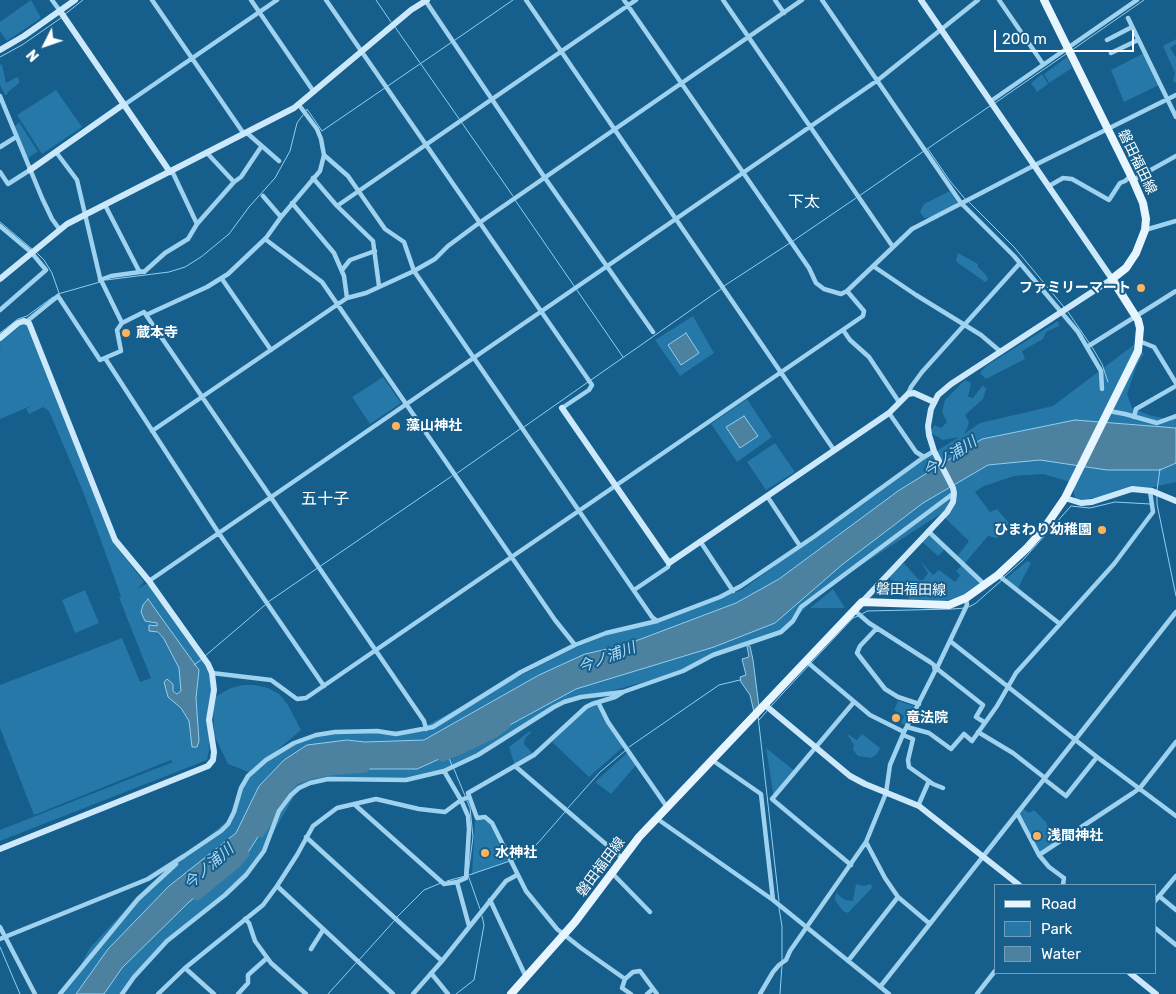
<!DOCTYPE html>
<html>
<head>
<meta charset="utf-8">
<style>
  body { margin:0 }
  #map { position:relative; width:1176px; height:994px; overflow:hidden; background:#165e8b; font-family:Rubik,sans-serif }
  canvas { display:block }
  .legend { position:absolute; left:994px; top:884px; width:162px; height:90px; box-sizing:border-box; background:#165e8b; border:1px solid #739eb9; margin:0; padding:6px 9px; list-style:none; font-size:15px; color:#fff }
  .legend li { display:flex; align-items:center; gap:10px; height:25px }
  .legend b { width:25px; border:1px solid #739eb9 }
  .north { position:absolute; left:20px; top:20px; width:50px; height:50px; -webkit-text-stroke:4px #165e8b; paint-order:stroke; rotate:229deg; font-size:14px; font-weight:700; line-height:20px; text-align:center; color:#fff }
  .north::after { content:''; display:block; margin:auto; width:18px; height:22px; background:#fff; clip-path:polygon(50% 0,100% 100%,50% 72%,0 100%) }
  .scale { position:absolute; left:994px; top:30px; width:140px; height:22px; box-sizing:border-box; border:2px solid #fff; border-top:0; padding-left:6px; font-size:15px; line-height:18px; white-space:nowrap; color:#fff; -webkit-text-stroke:4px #165e8b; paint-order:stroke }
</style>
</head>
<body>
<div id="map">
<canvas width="1176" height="994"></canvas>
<ul class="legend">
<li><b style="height:6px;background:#e7f5ff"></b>Road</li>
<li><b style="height:14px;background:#2578a8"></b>Park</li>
<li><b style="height:14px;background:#4c81a0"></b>Water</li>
</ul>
<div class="north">N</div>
<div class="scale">200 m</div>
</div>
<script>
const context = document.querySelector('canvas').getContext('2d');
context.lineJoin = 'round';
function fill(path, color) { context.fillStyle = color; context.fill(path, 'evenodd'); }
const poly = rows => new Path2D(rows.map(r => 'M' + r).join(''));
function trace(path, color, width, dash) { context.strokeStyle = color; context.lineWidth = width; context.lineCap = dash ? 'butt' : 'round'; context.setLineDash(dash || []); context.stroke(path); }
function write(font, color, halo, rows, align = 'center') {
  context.font = font + ' Rubik,"Noto Sans JP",sans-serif'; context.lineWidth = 4; context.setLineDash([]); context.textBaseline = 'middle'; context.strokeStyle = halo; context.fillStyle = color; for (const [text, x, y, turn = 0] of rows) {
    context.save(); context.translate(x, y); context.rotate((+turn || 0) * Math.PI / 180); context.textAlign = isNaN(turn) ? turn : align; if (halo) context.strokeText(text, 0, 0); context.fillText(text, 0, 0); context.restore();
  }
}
fill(poly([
  [31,0,41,18,7,41,0,31,0,22],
  [1176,39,1176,44,1170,48,1176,57,1176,83,1173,81,1175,73,1163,46],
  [1144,53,1159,85,1124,102,1111,70],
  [1067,57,1072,68,1049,83,1044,74],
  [2,64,6,83,17,77,19,79,19,83,8,92,7,95,5,95,0,85,0,65],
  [1042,74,1048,84,1037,92,1031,83],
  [56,90,82,127,42,154,17,115],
  [19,122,38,152,35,153,26,160,13,128],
  [950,191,957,202,948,210,936,216,924,218,920,212,924,204],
  [958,253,978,264,978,267,986,275,988,280,985,282,958,263,956,260],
  [693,316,714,353,680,376,655,340],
  [1058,321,1059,326,1046,332,1043,339,1022,351,1025,359,986,379,980,373,986,366],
  [25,322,113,542,144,582,137,589,148,583,198,653,209,673,214,691,213,698,231,688,243,685,254,685,268,688,279,694,288,705,301,730,267,759,294,743,331,733,418,730,494,689,571,650,613,632,662,619,742,590,903,472,959,437,943,440,931,433,934,425,941,428,947,422,942,412,945,400,965,380,971,383,968,397,973,398,983,385,986,389,983,399,965,415,969,422,967,429,964,434,980,423,1053,406,1135,344,1144,354,1137,365,1127,394,1132,408,1149,415,1167,419,1176,415,1176,482,1153,487,1145,490,1076,501,1074,494,1074,483,1043,474,1014,476,984,486,975,492,990,512,997,509,1009,523,997,538,988,536,965,563,956,558,969,541,945,518,948,509,826,588,781,632,725,651,680,672,556,706,508,737,439,773,389,781,328,779,299,788,255,864,228,892,153,955,123,994,60,994,70,984,90,948,135,899,189,852,227,821,244,784,251,773,228,764,214,735,213,702,209,719,209,750,207,760,0,841,0,830,173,762,171,760,34,815,0,728,0,685,122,638,140,682,151,678,127,618,119,597,121,596,84,494,49,411,43,407,29,414,26,409,33,405,0,419,0,350,2,348,0,349,0,338],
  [148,600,199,670,190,738,189,721,164,682,178,694,181,691,179,668,164,639,149,626,157,626,158,623],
  [383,377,401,403,370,424,352,397],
  [747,399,772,437,737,462,711,424],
  [775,443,795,472,766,490,747,462],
  [929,532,946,548,938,556,920,540],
  [920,561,933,575,939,570,955,582,960,575,956,571,963,564,981,583,961,597,941,602,912,602,888,576,904,563,919,580,923,580,928,573],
  [1027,561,1031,563,1017,590,1004,580],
  [833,589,845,608,810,608],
  [85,590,99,623,75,633,62,600],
  [898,701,914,706,905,725,901,723,904,716,894,710],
  [597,705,623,747,589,777,552,742,590,706],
  [530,731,531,733,525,738,524,744,534,755,515,766,509,747],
  [847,734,857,740,862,734,880,748,877,754,871,758,858,756,853,750,854,745],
  [766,748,796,772,774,798],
  [627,753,637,764,611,794,595,782],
  [1023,809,1029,813,1034,810,1046,822,1054,842,1052,847,1039,855,1018,815],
  [475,820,484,820,489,823,508,861,472,875],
  [856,884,863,886,871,884,872,888,848,913,843,911,835,900,836,893,845,900,853,901]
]), '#2578a8');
const water = poly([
  [686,333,699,353,681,365,668,345,686,333],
  [744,416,758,436,740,448,726,427,744,416],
  [1075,420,1176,428,1176,463,1160,470,1107,470,1040,460,988,465,923,503,843,564,775,623,714,647,576,689,484,739,417,769,355,769,330,771,313,774,295,780,287,789,276,809,245,857,189,902,122,968,104,994,76,994,108,949,169,886,236,833,259,786,284,760,307,745,347,740,365,742,424,740,539,675,585,654,625,645,736,603,779,579,898,491,982,439,1075,420],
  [148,599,199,670,196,698,199,741,197,747,192,747,189,721,181,708,168,697,164,682,167,679,173,684,173,691,177,694,181,691,179,668,164,639,158,632,149,631,149,625,157,626,157,623,145,621,141,612,143,605,148,599],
  [747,646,750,646,753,660,759,707,754,712,750,695,741,682,740,677,746,675,742,659,749,657,747,646]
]);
fill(water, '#4c81a0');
trace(water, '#91cff2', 1);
trace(poly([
  [376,0,391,22],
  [64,15,83,0],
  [395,27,513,196],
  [455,40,513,0],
  [1072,50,1144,0],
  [0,57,22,45,61,18],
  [995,103,1066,54],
  [305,112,307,109,322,131,452,42],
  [927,149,990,106],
  [928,149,950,181,966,200],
  [859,196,924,151],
  [515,200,623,357],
  [969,202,1014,247,1064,307],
  [0,222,32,249],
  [793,241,856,198],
  [37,253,44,260,52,273,59,293],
  [106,280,169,272,185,267,201,257,229,234,249,207,275,178,290,151,297,123,303,115],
  [724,286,790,243],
  [58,294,100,282],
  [1068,312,1090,344],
  [0,333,18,319,27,316,53,297],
  [1092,347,1102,364,1108,382],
  [591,380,721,289],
  [524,427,588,382],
  [456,474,520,429],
  [1157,490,1160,469],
  [1157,496,1157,504,1176,596],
  [1004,577,1022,561,1071,506,1090,508,1115,502,1150,504],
  [268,602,452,476],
  [969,607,976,603,1002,580],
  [862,614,867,611,952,609,965,608],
  [205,656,265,605],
  [194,665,202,659],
  [771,706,837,635,853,618,858,616],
  [758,716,779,901],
  [759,720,767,711],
  [629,747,719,685,740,680],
  [448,755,452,766],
  [454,769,470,808,473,837,468,875,480,909],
  [567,809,600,772,626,750],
  [513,860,525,854,537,844,565,812],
  [469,875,510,861],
  [447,881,465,876],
  [779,908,782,926,782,961],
  [397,917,424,890,441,883],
  [0,947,20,994],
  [359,960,395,920],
  [328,994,356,963],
  [456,994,474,980,484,925,482,916],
  [780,994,782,965]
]), '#91cff2', 1);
trace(poly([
  [442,757,460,750,492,735,506,725],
  [260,833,276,809,287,789,295,780,313,774,330,771,365,768],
  [197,896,236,864,245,854]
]), '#4c81a0', 9);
trace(poly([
  [52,0,60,11],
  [152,0,244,134],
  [251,0,314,92],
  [326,0,592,385,589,390,562,408],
  [425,0,545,178,653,332],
  [526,0,834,450],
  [624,0,809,268,816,283,824,289,841,294,847,291,912,229,1035,165,1176,95],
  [723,0,893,247],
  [775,0,784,13],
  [822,0,961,203,1014,256,1078,332,1101,371,1102,389],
  [999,0,1043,64],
  [1128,18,1176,117],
  [1107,40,1132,27],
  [1111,53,1138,40],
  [0,96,42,198,52,219,60,230],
  [991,101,1137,0],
  [124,105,277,0],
  [247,133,279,161],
  [0,147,16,137],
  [56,152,77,180,100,278,122,323,144,312,398,683,424,721,426,729],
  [207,153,234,182],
  [324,155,348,176,385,229,404,242,414,271,652,617,657,621],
  [172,171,197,224],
  [0,172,8,184,30,170],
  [313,178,337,206,373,241,379,286],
  [1133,180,1176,156],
  [1049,186,1063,178,1072,179,1109,200,1120,183,1125,181,1131,176],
  [263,196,281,217],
  [292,203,334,253,344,276,347,298],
  [105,205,139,271,144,272,165,253,188,239,197,224,234,182,241,177,261,147],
  [337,206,636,0],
  [0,226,31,252,46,270,0,310],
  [1145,230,1176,221],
  [265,239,322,282,555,620,575,645],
  [873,266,916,295,981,335,1001,352],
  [342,270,350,260,375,251],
  [222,279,271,350],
  [100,280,111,276,140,272],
  [146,315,207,287,228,274,266,238,281,217,320,171,324,155,321,139,317,129,299,105],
  [26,322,58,296,100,360,121,351,117,330,122,323],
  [843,330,850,340,869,357,899,402],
  [1139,341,1154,347,1176,383],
  [1087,347,1176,291],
  [105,358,218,532,324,686],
  [908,394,911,387,922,372,1020,263],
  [1109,411,1125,414,1157,423,1176,416],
  [889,413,916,452,924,457],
  [1134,417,1136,409,1176,386],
  [152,431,347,298,366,293,414,271,435,259,448,246,479,223,802,0],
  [767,496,800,546],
  [928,531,985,585],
  [700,541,733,591],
  [998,575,1060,624],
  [149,581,878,80,978,0],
  [634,590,668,567,669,563],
  [877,628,860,646,857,653,885,689,898,697,919,704],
  [950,641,1097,757,1176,816],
  [806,661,870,715,904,732],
  [936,668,983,705,976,717,984,722],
  [936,670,967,605,966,598],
  [212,673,271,680,297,699,306,698,863,316,864,311,847,291],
  [623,692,615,697,592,704,586,707,534,755,468,793,477,818,485,817,492,823,526,891,557,929,581,948,625,979,633,972,640,971,657,994],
  [598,702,608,722,667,807],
  [907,727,929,733,951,749,964,734,972,741,997,706,1016,673,1114,564,1153,512,1150,491],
  [978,732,1013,753,1045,778],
  [903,735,913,739,908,760,909,767,933,784,943,788],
  [712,760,761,794,773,900],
  [515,766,622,858],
  [444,771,461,800,469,797],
  [1044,779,1066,796,1097,757],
  [354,804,444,884,457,882,469,926],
  [918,806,929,781],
  [1017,813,1039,855],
  [656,818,773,900,889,994],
  [306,837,442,961],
  [866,842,885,878,898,897,930,924],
  [851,865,772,799,854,702],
  [612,873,650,912],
  [1063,885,1064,878,1049,867,1039,855,1133,793,1140,788,1176,742],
  [277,886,393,994],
  [1159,896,1176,910],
  [490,900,526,977],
  [1155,901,1176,876],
  [245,919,249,923,255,941,271,963,306,994],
  [0,927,35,994],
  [1155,928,1176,945],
  [0,939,148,879,184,856,221,831,228,824,234,812,241,788,248,776,266,760,294,743,316,735,335,732,377,731,396,734,433,727,521,672,575,645,606,633,657,621,720,597,741,586,815,536,924,457,934,451],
  [311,949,323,930],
  [848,961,898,897],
  [185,968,214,994],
  [431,973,448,994],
  [625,979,622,988,631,994],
  [880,987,1176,612],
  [60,994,138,899,176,864],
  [122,994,134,977,167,941,225,895,246,875,264,851,279,811,291,795,299,788,310,783,328,779,406,780,444,771,478,755,554,707,564,702,581,697,623,692,683,671,713,655,781,632,793,621,801,607,954,493],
  [158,994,185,968,263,905,277,886,297,855,313,826,337,808,376,799,419,809,445,812,461,800,468,816,469,829,466,878,457,882],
  [238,994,248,983,248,975,267,958],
  [413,994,442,961,506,881,517,875],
  [647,994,653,989],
  [760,994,773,972,779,965,786,960,790,951,866,842,886,793,890,765,904,732,935,671,934,665,930,662,869,623,854,610],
  [977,994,995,971]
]), '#9fd2ef', 4.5);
trace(poly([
  [60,11,170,172],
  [0,50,24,36,75,0],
  [30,170,124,104],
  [0,279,67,224,294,108,411,10,427,0],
  [0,338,18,323,24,321,29,323,115,540,149,581,208,664,212,673,214,690,209,720,214,752,213,760,208,766,0,849],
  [562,408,669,563,889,413,908,394,914,393,934,402],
  [1065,498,1081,503,1092,502,1132,489,1152,491,1176,501],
  [862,602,947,512,953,502,954,493,953,488,934,451,929,435,928,426,931,409,938,395,951,384,1112,279,921,0],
  [765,705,850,776,865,784,919,806,1019,885],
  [1130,973,1156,994]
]), '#cce9fb', 6);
trace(poly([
  [511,994,575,922,639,837,862,602,949,605,966,598,998,575,1027,548,1043,530,1065,498,1138,351,1140,328,1138,320,1112,279,1126,268,1136,253,1145,230,1146,219,1143,203,1133,180,1044,0]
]), '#e7f5ff', 8);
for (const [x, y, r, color] of [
  [1141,288,5,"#ffb35d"],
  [126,333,5,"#ffb35d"],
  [396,426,5,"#ffb35d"],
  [1102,530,5,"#ffb35d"],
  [896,718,5,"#ffb35d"],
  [1037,836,5,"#ffb35d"],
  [485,853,5,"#ffb35d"]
]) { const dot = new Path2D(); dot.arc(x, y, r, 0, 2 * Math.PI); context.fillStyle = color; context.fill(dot); trace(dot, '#165e8b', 2); }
write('14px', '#fff', '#165e8b', [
  ["磐田福田線",1137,162,64],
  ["磐田福田線",911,590,1],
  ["磐田福田線",601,867,-53]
]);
write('bold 14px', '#fff', '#165e8b', [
  ["ファミリーマート",1131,288,"right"],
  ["蔵本寺",136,333],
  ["藻山神社",406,426],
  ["ひまわり幼稚園",1092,530,"right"],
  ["竜法院",906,718],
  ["浅間神社",1047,836],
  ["水神社",495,853]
], 'left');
write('italic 15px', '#aadbf6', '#165e8b', [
  ["今ノ浦川",950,457,-33],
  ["今ノ浦川",607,658,-21],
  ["今ノ浦川",209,867,-41]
]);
write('16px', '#fff', '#165e8b', [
  ["下太",804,202],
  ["五十子",325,499]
]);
</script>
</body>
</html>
